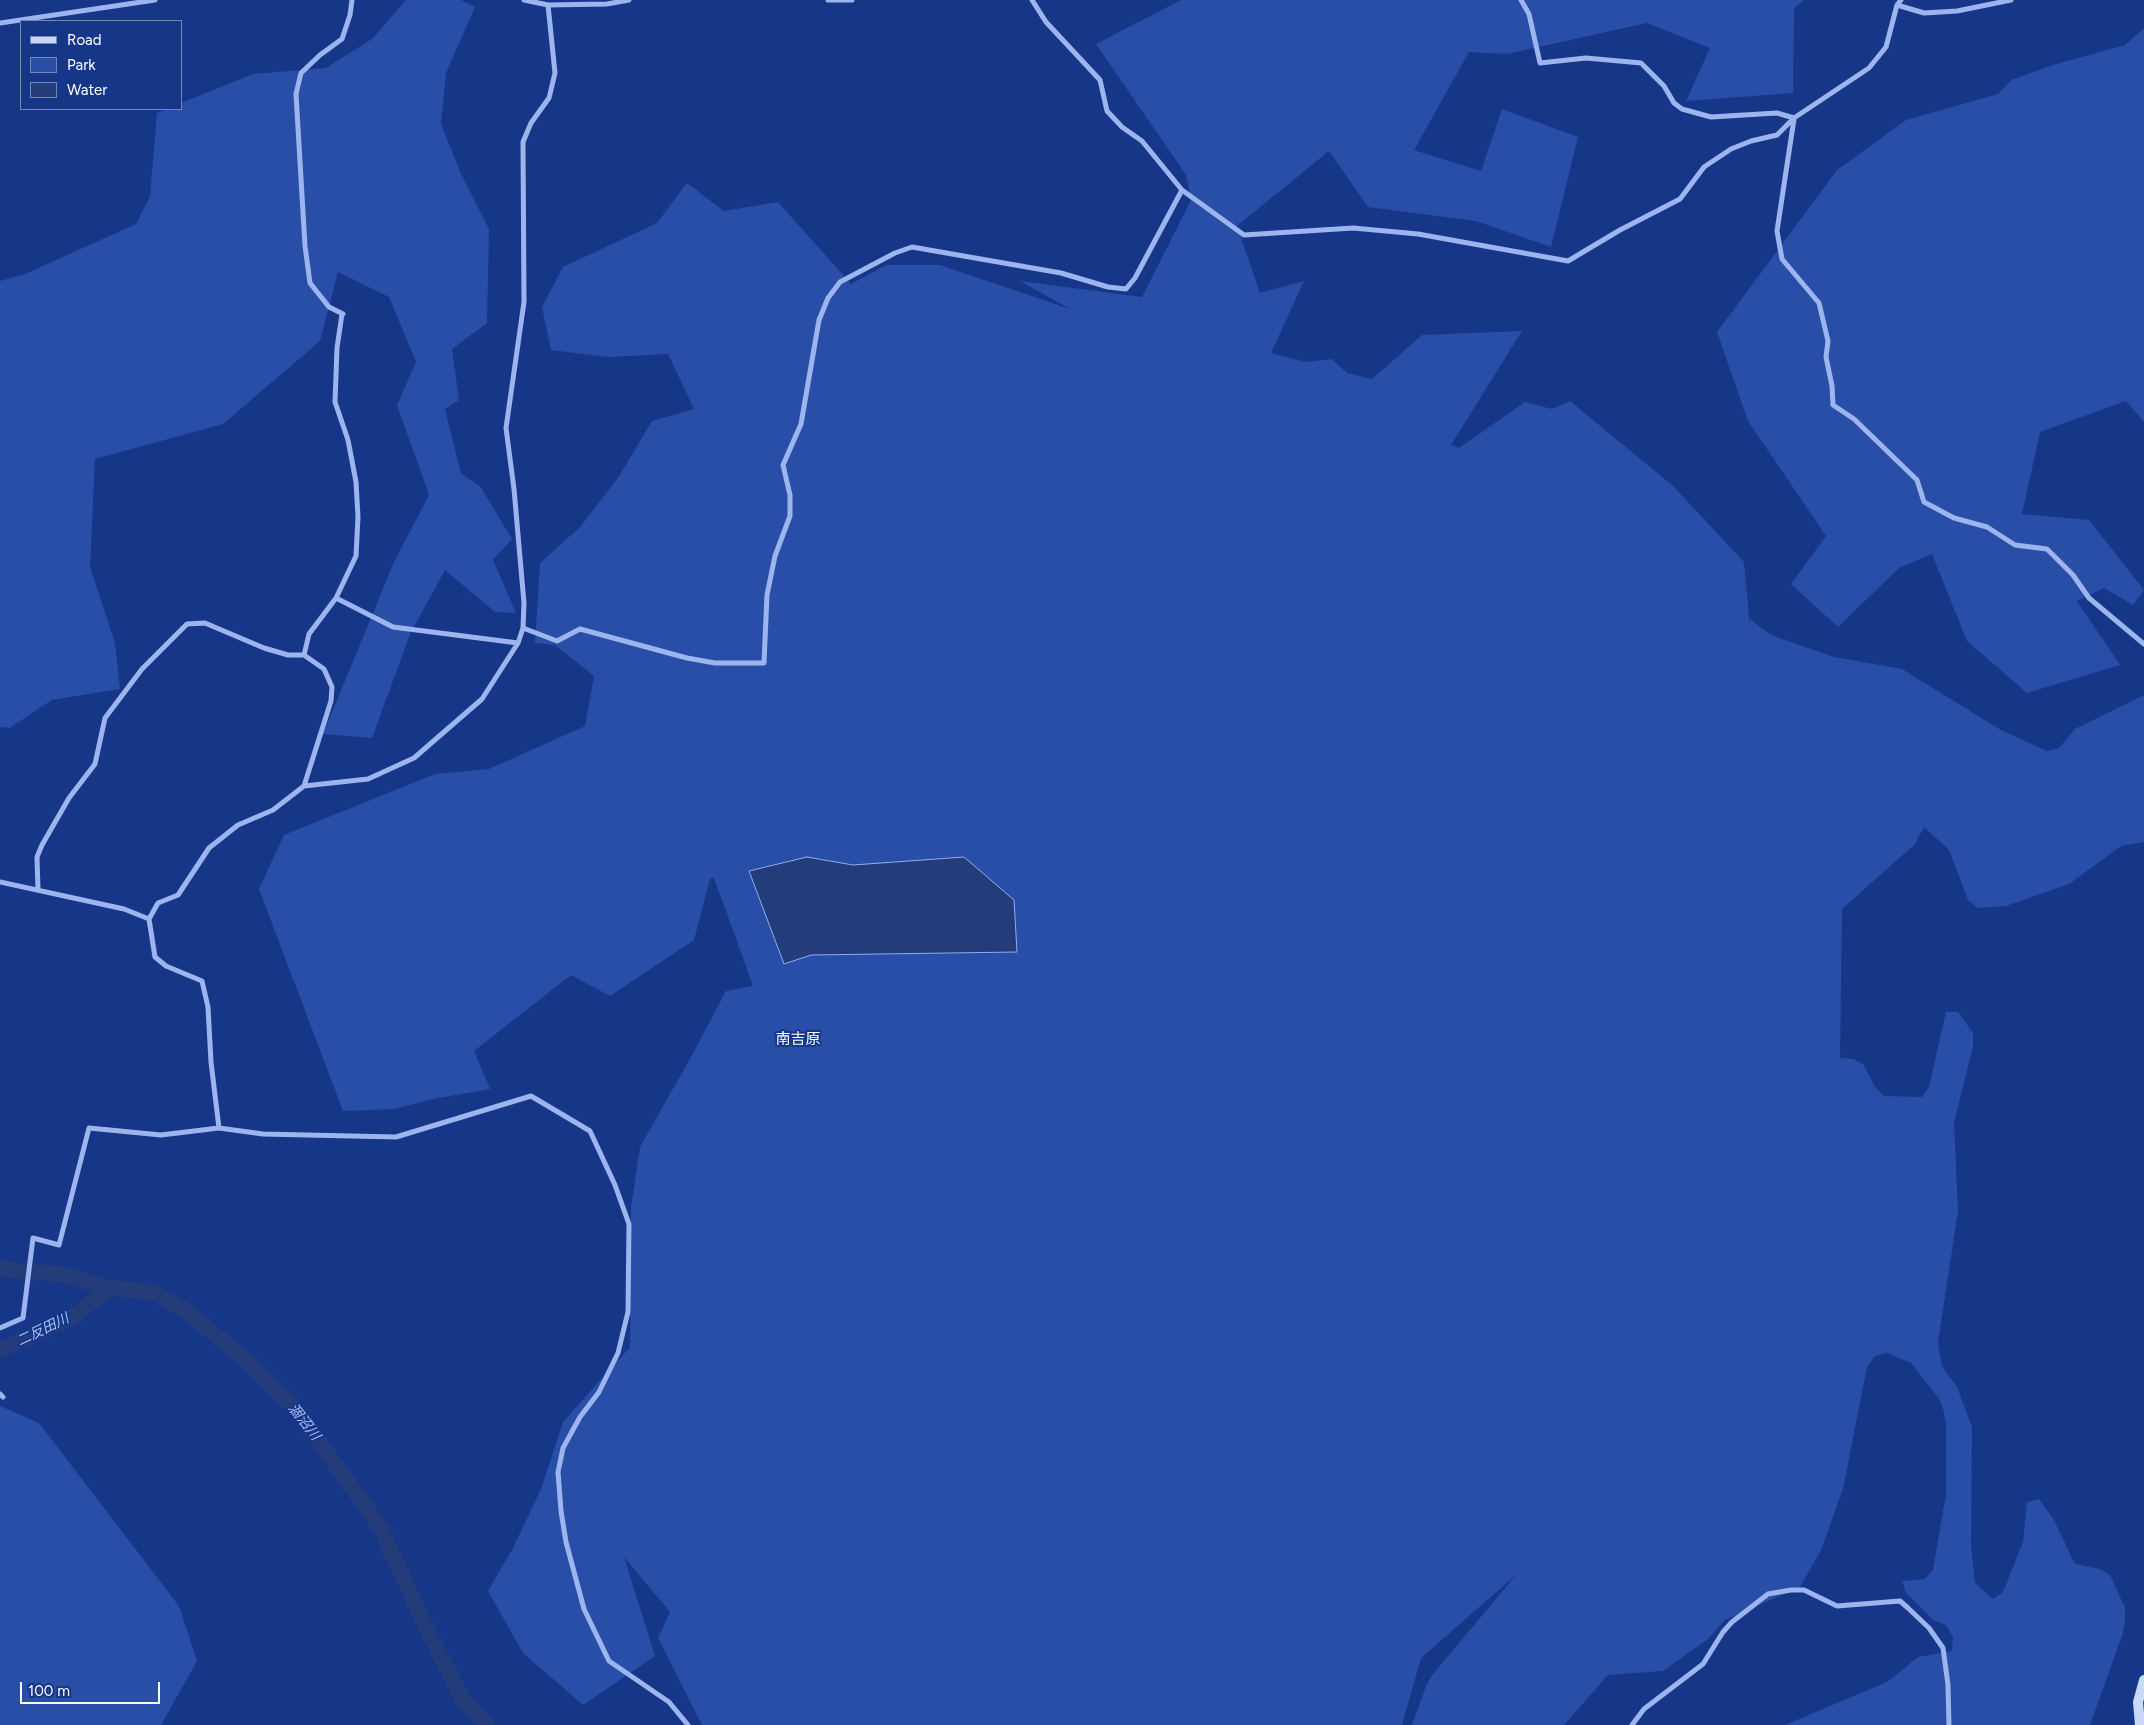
<!DOCTYPE html>
<html>
<head>
<meta charset="utf-8">
<style>
  body { margin:0 }
  #map { position:relative; width:2144px; height:1725px; overflow:hidden; background:#163688; font-family:Figtree,sans-serif }
  canvas { display:block }
  .legend { position:absolute; left:20px; top:20px; width:162px; height:90px; box-sizing:border-box; background:#163688; border:1px solid #7386b8; margin:0; padding:6px 9px; list-style:none; font-size:15px; color:#fff }
  .legend li { display:flex; align-items:center; gap:10px; height:25px }
  .legend b { width:25px; border:1px solid #7386b8 }
  .scale { position:absolute; left:20px; top:1682px; width:140px; height:22px; box-sizing:border-box; border:2px solid #fff; border-top:0; padding-left:6px; font-size:15px; line-height:18px; white-space:nowrap; color:#fff; -webkit-text-stroke:4px #163688; paint-order:stroke }
</style>
</head>
<body>
<div id="map">
<canvas width="2144" height="1725"></canvas>
<ul class="legend">
<li><b style="height:6px;background:#cad8fa"></b>Road</li>
<li><b style="height:14px;background:#294ea7"></b>Park</li>
<li><b style="height:14px;background:#243c79"></b>Water</li>
</ul>
<div class="scale">100 m</div>
</div>
<script>
const context = document.querySelector('canvas').getContext('2d');
context.lineJoin = 'round';
function fill(path, color) { context.fillStyle = color; context.fill(path, 'evenodd'); }
const poly = rows => new Path2D(rows.map(r => 'M' + r).join(''));
function trace(path, color, width, dash) { context.strokeStyle = color; context.lineWidth = width; context.lineCap = dash ? 'butt' : 'round'; context.setLineDash(dash || []); context.stroke(path); }
function write(font, color, halo, rows, align = 'center') {
  context.font = font + ' Figtree,"Noto Sans JP",sans-serif'; context.lineWidth = 4; context.setLineDash([]); context.textBaseline = 'middle'; context.strokeStyle = halo; context.fillStyle = color; for (const [text, x, y, turn = 0] of rows) {
    context.save(); context.translate(x, y); context.rotate((+turn || 0) * Math.PI / 180); context.textAlign = isNaN(turn) ? turn : align; if (halo) context.strokeText(text, 0, 0); context.fillText(text, 0, 0); context.restore();
  }
}
fill(poly([
  [406,0,461,0,475,7,446,73,441,124,461,174,489,229,487,323,452,349,459,400,445,409,461,474,480,486,512,539,493,560,516,613,495,612,445,570,410,634,372,738,323,734,394,562,429,495,397,405,416,362,389,297,338,272,320,341,223,424,95,459,90,567,115,643,120,689,52,700,10,728,0,727,0,281,25,274,136,224,150,196,157,113,167,109,181,109,181,103,253,74,326,68,372,39],
  [1181,0,1804,0,1794,8,1793,93,1686,101,1710,48,1647,23,1507,54,1469,52,1414,150,1481,171,1502,109,1578,137,1551,247,1476,221,1368,207,1329,151,1237,226,1260,293,1304,281,1271,353,1305,362,1332,359,1347,373,1372,379,1422,335,1522,331,1451,445,1459,448,1525,402,1552,409,1570,401,1672,485,1744,562,1750,627,1750,619,1771,635,1834,657,1902,669,2001,730,2047,751,2059,748,2075,729,2144,695,2144,842,2121,846,2069,884,2006,906,1978,908,1968,900,1949,850,1924,827,1915,844,1842,909,1840,1058,1853,1059,1864,1065,1875,1087,1884,1096,1922,1097,1929,1087,1946,1012,1958,1012,1973,1033,1973,1046,1954,1123,1958,1211,1938,1342,1942,1367,1957,1387,1972,1427,1971,1546,1975,1583,1993,1599,2003,1592,2023,1542,2027,1502,2039,1499,2054,1520,2075,1564,2100,1569,2110,1575,2125,1608,2125,1620,2123,1633,2090,1725,1785,1725,1887,1682,1918,1657,1952,1651,1953,1637,1946,1625,1933,1620,1906,1593,1902,1581,1925,1579,1933,1570,1946,1494,1946,1426,1944,1412,1940,1400,1911,1363,1887,1353,1875,1356,1867,1367,1843,1489,1821,1550,1800,1587,1725,1620,1708,1639,1663,1671,1608,1675,1564,1725,1412,1725,1426,1686,1433,1674,1516,1575,1421,1658,1402,1725,702,1725,658,1638,670,1612,624,1557,655,1656,583,1705,523,1653,488,1591,513,1548,541,1489,563,1422,630,1347,631,1207,640,1147,692,1055,726,991,753,986,714,878,710,879,694,940,610,996,571,975,474,1051,490,1089,433,1099,394,1109,343,1111,259,889,284,835,435,774,489,769,585,726,594,676,555,645,535,643,540,563,580,527,618,478,652,421,694,409,668,354,608,357,551,350,542,307,563,267,657,223,687,183,724,211,778,202,851,284,886,265,940,265,1070,309,1020,281,1142,297,1191,200,1186,175,1096,44],
  [2144,28,2144,422,2126,401,2040,432,2022,514,2089,520,2144,590,2133,605,2104,588,2077,601,2120,665,2027,693,1967,641,1932,554,1899,568,1838,627,1791,584,1826,536,1748,421,1717,332,1837,170,1906,120,1998,94,2011,80,2053,65,2125,45],
  [0,1406,39,1423,179,1606,197,1661,161,1725,0,1725]
]), '#294ea7');
const water = poly([
  [807,857,853,865,964,857,1014,900,1017,952,811,955,784,964,749,871,807,857]
]);
fill(water, '#243c79');
trace(water, '#8faef1', 1);
trace(poly([
  [0,1267,6,1270,60,1274,109,1288,152,1292,185,1310,247,1361,296,1410,361,1500,381,1529,429,1634,463,1700,487,1725],
  [0,1350,73,1317,109,1288]
]), '#243c79', 16);
trace(poly([
  [524,0,548,5,607,4,629,0],
  [828,0,852,0],
  [1032,0,1046,22,1100,80,1107,111,1122,127,1142,141,1182,190,1244,235,1353,228,1418,234,1568,261,1620,230,1680,199,1704,167,1731,149,1751,141,1777,135,1794,118,1869,68,1886,47,1897,5,1901,0],
  [1521,0,1529,14,1540,63,1586,58,1641,63,1664,86,1674,103,1682,109,1711,117,1777,113,1794,118],
  [1897,5,1924,13,1957,11,2011,0],
  [0,23,155,0],
  [1794,119,1777,231,1782,259,1819,303,1828,341,1826,357,1832,386,1833,405,1854,419,1917,480,1924,502,1954,518,1987,527,2015,545,2047,549,2073,575,2089,598,2144,644],
  [343,314,329,307,310,283,305,246,296,94,301,73,320,55,342,39,350,15,352,0],
  [336,598,393,627,518,643],
  [523,628,557,641,580,629,687,658,715,663,764,663,767,595,775,556,790,516,790,495,783,465,801,424,819,320,828,298,840,282,895,253,912,247,1061,273,1108,287,1126,289,1135,278,1182,190],
  [304,655,309,634,336,598,356,556,358,517,356,482,348,440,335,402,337,348,342,314],
  [0,882,124,909,149,919,155,957,166,966,202,981,208,1007,211,1062,219,1128,263,1134,396,1137,531,1096,590,1131,615,1185,629,1224,628,1312,618,1353,599,1392,580,1417,563,1448,558,1472,561,1511,566,1542,584,1609,609,1661,669,1702,688,1725],
  [38,890,37,857,42,845,69,798,95,764,105,718,142,669,187,624,205,623,264,648,288,655,304,655,324,669,332,687,331,701,304,786],
  [149,919,158,903,178,895,209,848,238,825,273,810,304,786,368,779,414,758,482,699,518,643,523,628,524,603,514,489,506,428,524,302,523,142,531,123,549,98,555,73,548,5],
  [0,1328,23,1318,33,1238,59,1245,89,1128,161,1135,219,1128],
  [0,1394,3,1397],
  [1632,1725,1644,1709,1703,1664,1723,1632,1732,1622,1768,1594,1791,1590,1804,1590,1837,1606,1900,1601,1908,1608,1929,1628,1943,1648,1948,1685,1949,1725]
]), '#9db5ee', 5);
trace(poly([
  [2140,1725,2138,1702,2144,1680]
]), '#cad8fa', 10);
write('italic 14px', '#a9c0f6', '#163688', [
  ["二反田川",43,1330,-26],
  ["涸沼川",304,1422,52]
]);
write('15px', '#fff', '#163688', [
  ["南吉原",798,1040]
]);
</script>
</body>
</html>
